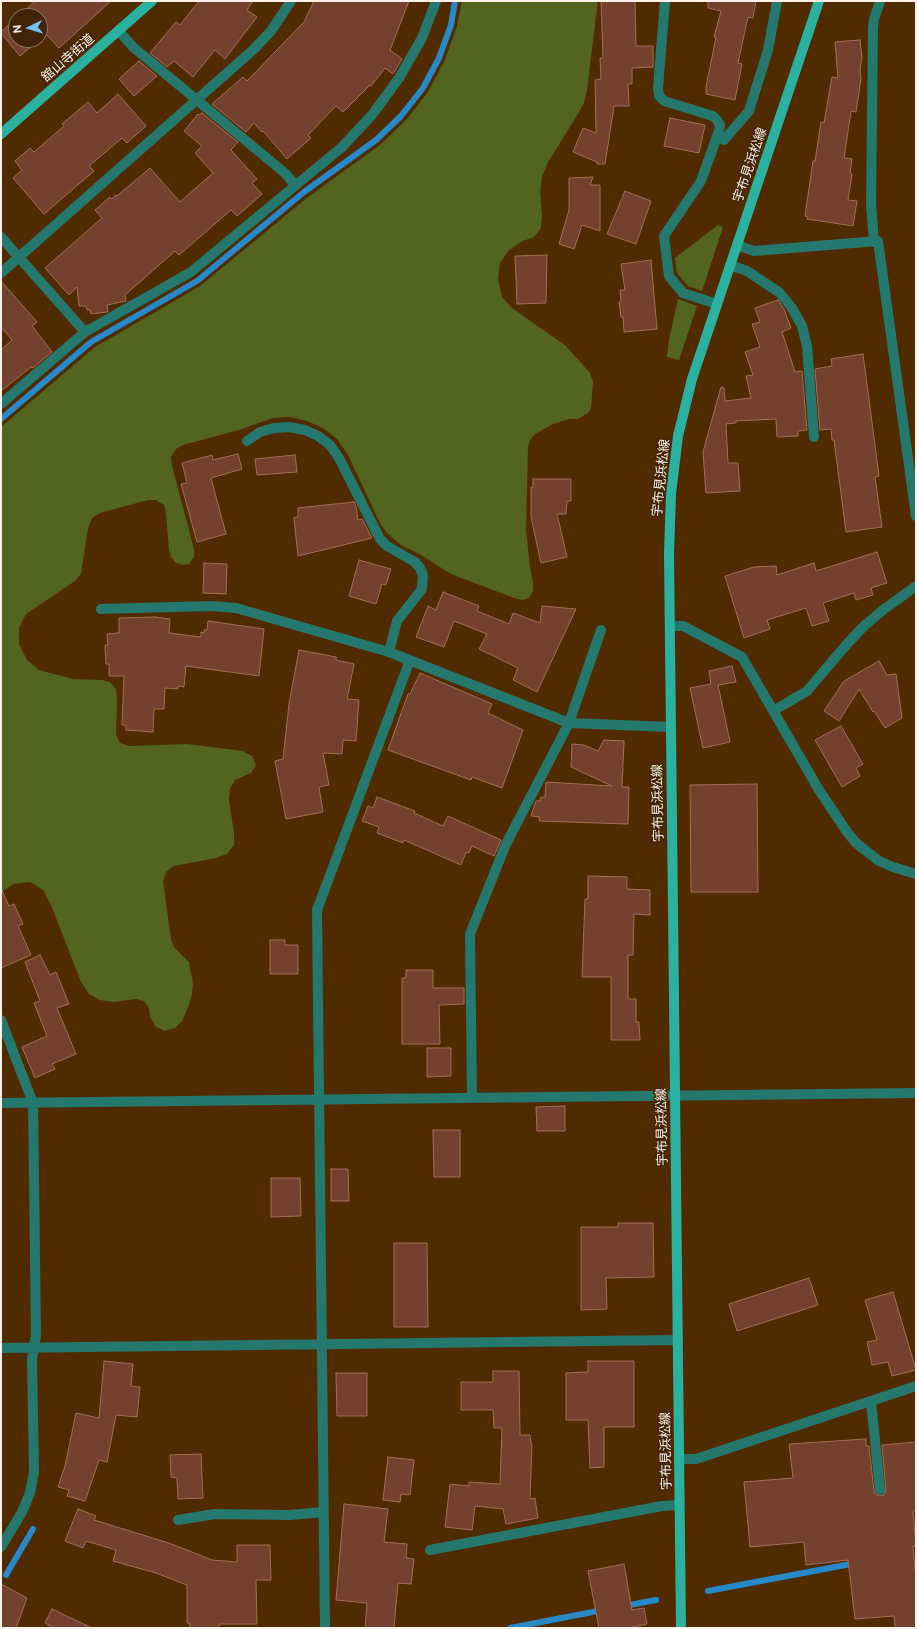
<!DOCTYPE html>
<html>
<head>
<meta charset="utf-8">
<style>
  body { margin:0 }
  #map { position:relative; width:917px; height:1629px; overflow:hidden; background:#512b00; font-family:"Public Sans",sans-serif }
  canvas { display:block }
  .frame { position:absolute; inset:0; border:2px solid #fcf2ea; pointer-events:none }
  .north { position:absolute; left:8px; top:8px; width:40px; height:40px; box-sizing:border-box; background:#412405; border:1px solid #8c7661; border-radius:50%; rotate:265deg; font-size:11px; font-weight:700; line-height:16px; text-align:center; color:#fcf2ea }
  .north::after { content:''; display:block; margin:auto; width:14px; height:18px; background:#76c0f7; clip-path:polygon(50% 0,100% 100%,50% 72%,0 100%) }
</style>
</head>
<body>
<div id="map">
<canvas width="917" height="1629"></canvas>
<div class="frame"></div>
<div class="north">N</div>
</div>
<script>
const context = document.querySelector('canvas').getContext('2d');
context.lineJoin = 'round';
function fill(path, color) { context.fillStyle = color; context.fill(path, 'evenodd'); }
const poly = rows => new Path2D(rows.map(r => 'M' + r).join(''));
function trace(path, color, width, dash) { context.strokeStyle = color; context.lineWidth = width; context.lineCap = dash ? 'butt' : 'round'; context.setLineDash(dash || []); context.stroke(path); }
function write(font, color, halo, rows, align = 'center') {
  context.font = font + ' "Public Sans","Noto Sans JP",sans-serif'; context.lineWidth = 3; context.setLineDash([]); context.textBaseline = 'middle'; context.strokeStyle = halo; context.fillStyle = color; for (const [text, x, y, turn = 0] of rows) {
    context.save(); context.translate(x, y); context.rotate((+turn || 0) * Math.PI / 180); context.textAlign = isNaN(turn) ? turn : align; if (halo) context.strokeText(text, 0, 0); context.fillText(text, 0, 0); context.restore();
  }
}
fill(poly([
  [462,1,598,1,587,90,584,103,578,114,548,162,542,177,540,192,542,215,541,228,534,237,523,241,509,250,500,263,498,280,502,297,512,308,566,346,590,373,593,382,591,408,588,413,578,419,569,419,553,424,535,434,530,440,528,447,526,530,530,567,533,583,533,591,529,598,522,600,514,598,451,574,421,555,401,545,387,533,381,525,347,453,337,439,323,428,307,421,290,417,273,418,239,430,183,445,176,449,171,457,172,466,194,549,194,557,189,564,183,565,176,563,171,557,169,550,166,513,164,505,156,500,148,500,100,513,92,518,88,528,81,574,75,581,26,614,19,628,19,644,27,660,39,670,73,679,102,680,110,682,116,689,117,700,116,734,120,743,129,746,187,744,243,751,252,756,256,765,251,773,235,780,230,789,229,800,234,833,234,845,227,854,216,858,174,866,166,872,163,881,171,939,174,947,189,962,193,984,192,994,189,1005,182,1021,175,1028,164,1031,155,1026,150,1017,149,1008,144,1001,136,999,114,1002,100,1000,89,994,81,982,51,905,43,890,30,882,14,884,1,892,1,427,95,347,200,286,308,197,380,145,406,120,428,92,445,60,457,26],
  [718,225,723,227,702,291,688,286,677,273,675,258],
  [678,299,697,306,679,360,667,357,667,355,669,340]
]), '#52641e');
trace(poly([
  [1,419,91,342,197,281,304,192,376,140,401,116,423,88,439,58,451,25,455,1],
  [6,1575,33,1529],
  [708,1591,856,1563],
  [624,1606,656,1600],
  [510,1628,603,1610]
]), '#2789c8', 6);
const building = poly([
  [35,1,111,1,59,48,46,34,40,39,40,16,19,16,35,1],
  [199,1,253,1,247,10,257,17,225,59,215,50,193,77,174,61,167,67,150,53,176,22,180,25,199,1],
  [314,1,409,1,390,50,402,59,393,74,385,68,371,86,370,85,343,112,336,106,308,135,311,138,287,159,263,131,262,132,254,123,246,132,212,104,243,77,247,81,304,22,314,1],
  [601,1,635,1,636,46,653,46,653,67,632,68,632,84,628,84,629,106,614,106,605,164,597,164,597,162,573,152,583,128,596,133,595,80,601,79,600,58,603,58,601,1],
  [708,1,756,1,753,18,748,17,738,63,742,64,735,100,706,94,706,87,716,37,714,37,721,11,708,8,708,1],
  [16,18,16,40,39,40,20,56,1,33,1,32,16,18],
  [860,40,862,58,860,69,861,79,856,112,851,111,844,158,852,159,850,173,852,174,848,200,857,201,853,226,807,219,808,217,805,216,813,161,815,161,821,122,824,123,832,77,838,78,835,42,860,40],
  [139,61,157,76,134,96,119,79,139,61],
  [118,94,146,126,127,143,122,138,89,166,94,171,44,214,13,178,22,170,15,161,30,148,34,152,64,126,62,124,88,102,97,113,118,94],
  [202,113,238,142,231,150,257,179,252,183,262,194,237,216,231,210,179,255,175,251,125,295,126,301,107,305,108,312,107,312,91,314,90,310,87,310,86,306,79,306,77,287,69,295,45,268,102,218,95,210,110,197,112,199,116,195,117,196,150,168,180,202,213,173,195,153,202,146,184,131,198,114,199,115,202,113],
  [670,118,705,125,699,153,664,146,670,118],
  [593,177,590,185,600,185,600,231,582,225,574,249,559,244,569,210,569,178,593,177],
  [625,191,651,201,636,244,607,234,625,191],
  [547,255,546,303,517,304,515,256,547,255],
  [651,260,657,329,624,332,623,317,621,317,619,302,621,301,620,290,625,290,621,264,651,260],
  [1,281,37,322,32,326,52,352,33,368,31,367,1,391,1,350,12,340,1,327,1,281],
  [778,300,784,309,791,328,782,332,795,372,802,371,807,430,798,431,798,436,777,437,776,419,736,421,736,423,726,424,728,463,738,463,740,491,706,493,703,452,721,387,724,388,725,401,751,398,746,376,753,375,745,352,760,347,752,324,760,322,755,308,778,300],
  [863,354,879,476,875,477,882,527,846,532,834,440,832,440,831,429,820,430,815,369,832,366,831,359,863,354],
  [238,454,242,469,211,478,226,534,197,542,181,484,187,483,182,463,212,455,213,460,238,454],
  [295,455,297,472,257,475,255,459,295,455],
  [533,479,571,479,571,501,567,501,566,514,557,514,567,557,541,563,531,517,531,487,533,488,533,479],
  [354,502,356,506,358,520,362,519,372,538,298,556,294,518,298,517,298,508,354,502],
  [877,552,887,583,871,588,873,595,856,600,854,593,823,603,829,621,812,626,806,608,767,620,770,629,744,638,725,576,754,567,776,566,777,575,814,563,816,571,877,552],
  [359,560,391,569,386,585,382,584,376,604,349,596,359,560],
  [204,563,227,564,226,594,203,593,204,563],
  [443,592,479,606,477,611,509,624,513,613,540,623,542,606,576,609,537,692,513,680,518,668,479,649,487,634,454,621,444,647,416,637,428,606,436,610,443,592],
  [155,617,170,619,169,633,201,637,201,632,204,633,204,630,207,630,208,621,264,629,259,676,186,666,184,687,178,686,178,689,165,688,164,709,154,709,153,732,126,730,126,725,122,725,124,676,109,676,109,664,106,664,105,645,108,645,107,634,119,633,119,618,155,617],
  [299,650,336,657,336,660,354,664,347,699,359,700,356,741,343,740,342,754,323,753,329,785,319,787,323,812,286,819,275,761,283,759,289,704,299,650],
  [879,661,887,675,896,674,902,718,885,728,874,711,873,712,859,689,839,721,824,711,844,681,879,661],
  [732,666,736,682,718,685,730,742,703,748,690,688,711,684,709,671,732,666],
  [420,673,492,704,488,713,523,730,502,788,472,777,471,780,388,750,408,694,410,694,420,673],
  [841,726,863,764,856,768,860,776,842,787,815,740,841,726],
  [604,740,624,741,622,787,629,787,628,824,539,821,540,817,531,816,536,801,540,801,541,797,545,797,546,782,612,786,571,767,572,744,584,745,598,751,604,740],
  [757,784,758,892,691,892,690,785,757,784],
  [377,797,415,811,414,813,443,826,448,816,501,840,494,856,472,846,469,853,466,852,461,865,404,840,403,843,377,833,379,827,362,821,368,806,373,808,377,797],
  [588,876,627,877,627,889,650,890,650,915,634,914,633,955,628,955,628,999,636,999,636,1022,639,1022,640,1040,611,1040,611,977,582,977,585,899,588,899,588,876],
  [1,888,9,906,14,904,23,924,18,926,31,955,1,968,1,888],
  [270,940,285,940,285,945,298,945,298,974,270,974,270,940],
  [40,955,50,975,56,972,69,1004,57,1008,76,1054,52,1064,55,1069,35,1078,22,1047,47,1036,34,1003,40,1001,25,962,40,955],
  [406,970,433,970,433,988,464,988,464,1004,439,1005,440,1044,402,1044,402,978,406,978,406,970],
  [427,1048,451,1048,451,1076,427,1077,427,1048],
  [565,1106,565,1131,537,1131,536,1107,565,1106],
  [433,1130,460,1130,460,1177,434,1177,433,1130],
  [331,1169,348,1169,349,1201,331,1201,331,1169],
  [271,1178,300,1178,301,1216,271,1217,271,1178],
  [618,1223,653,1223,654,1277,606,1278,607,1309,581,1310,581,1227,618,1227,618,1223],
  [394,1243,427,1243,428,1327,394,1327,394,1243],
  [809,1278,818,1305,737,1331,729,1304,809,1278],
  [893,1292,916,1370,892,1376,888,1362,872,1365,867,1342,877,1340,865,1300,893,1292],
  [104,1361,133,1364,131,1386,140,1387,137,1417,116,1415,107,1462,99,1460,85,1501,67,1496,69,1490,58,1487,65,1466,76,1413,99,1418,104,1361],
  [588,1361,634,1361,634,1427,604,1427,604,1467,590,1468,588,1420,566,1420,566,1373,588,1372,588,1361],
  [493,1371,519,1371,520,1435,530,1435,531,1444,532,1444,530,1499,535,1498,538,1518,506,1524,503,1509,475,1506,472,1530,445,1527,450,1484,469,1486,469,1482,500,1484,502,1428,494,1428,493,1410,461,1410,461,1382,493,1382,493,1371],
  [336,1373,367,1373,367,1416,337,1416,336,1373],
  [866,1439,866,1446,869,1446,874,1491,875,1494,880,1496,884,1495,886,1490,882,1445,916,1442,916,1510,913,1511,916,1546,913,1546,916,1581,916,1628,895,1628,894,1616,855,1619,848,1560,806,1565,804,1542,750,1547,744,1482,793,1478,789,1444,866,1439],
  [201,1454,203,1498,178,1499,177,1478,171,1477,170,1455,201,1454],
  [388,1457,414,1460,410,1495,401,1494,400,1502,383,1500,388,1457],
  [344,1504,388,1509,384,1542,407,1544,406,1558,414,1559,411,1584,398,1583,394,1628,365,1628,367,1603,336,1600,344,1504],
  [78,1509,96,1516,94,1520,169,1543,212,1560,237,1562,237,1545,270,1545,271,1580,256,1580,257,1624,219,1624,219,1628,190,1628,190,1623,187,1623,187,1585,156,1573,113,1561,116,1550,86,1541,83,1548,65,1541,78,1509],
  [624,1564,632,1610,644,1608,647,1624,629,1628,599,1628,588,1571,624,1564],
  [1,1584,27,1598,16,1628,1,1628,1,1584],
  [52,1609,92,1628,54,1628,45,1623,52,1609]
]);
fill(building, '#73412d');
trace(building, '#a46e59', 1);
trace(poly([
  [665,1,658,88,659,96,664,101,713,116,717,120,720,125,719,131,701,181,664,236,669,276,683,293,717,304],
  [119,31,133,47,286,174,295,185],
  [717,137,724,140,749,111,768,50,777,1],
  [1,237,85,332],
  [874,242,871,204,873,28,874,19,880,1],
  [737,245,754,251,878,241,916,516],
  [730,265,747,271,780,293,792,308,802,326,807,346,814,437],
  [1,273,254,49,271,31,291,1],
  [1,404,85,332,191,272,342,147,372,115,399,78,422,38,436,1],
  [247,441,260,432,274,428,289,427,305,430,318,436,330,445,339,458,380,539,387,546,415,562,420,568,423,575,422,589,397,621,389,652],
  [101,609,211,606,236,608,389,652,569,723,670,727],
  [670,626,683,626,742,657,819,790,847,832,856,843,879,861,893,867,916,874],
  [773,711,807,691,847,644,864,626,883,610,916,586],
  [1,1020,33,1103,36,1335,32,1359,34,1472,30,1493,22,1512,1,1547],
  [472,1098,470,934,506,844,569,723,601,630],
  [1,1103,916,1093],
  [1,1348,677,1340],
  [871,1401,880,1490],
  [679,1459,696,1459,916,1386],
  [178,1520,215,1514,290,1515,324,1512],
  [430,1550,662,1506,679,1505],
  [325,1628,317,910,410,660]
]), '#25786d', 10);
trace(poly([
  [1,134,152,1],
  [681,1628,669,553,671,494,678,436,692,379,819,1]
]), '#2bb1a0', 10);
write('13px', '#fcf2ea', '#412405', [
  ["舘山寺街道",68,58,-41],
  ["宇布見浜松線",750,165,-71],
  ["宇布見浜松線",661,478,-84],
  ["宇布見浜松線",658,803,-91],
  ["宇布見浜松線",662,1127,-91],
  ["宇布見浜松線",666,1451,-91]
]);
</script>
</body>
</html>
